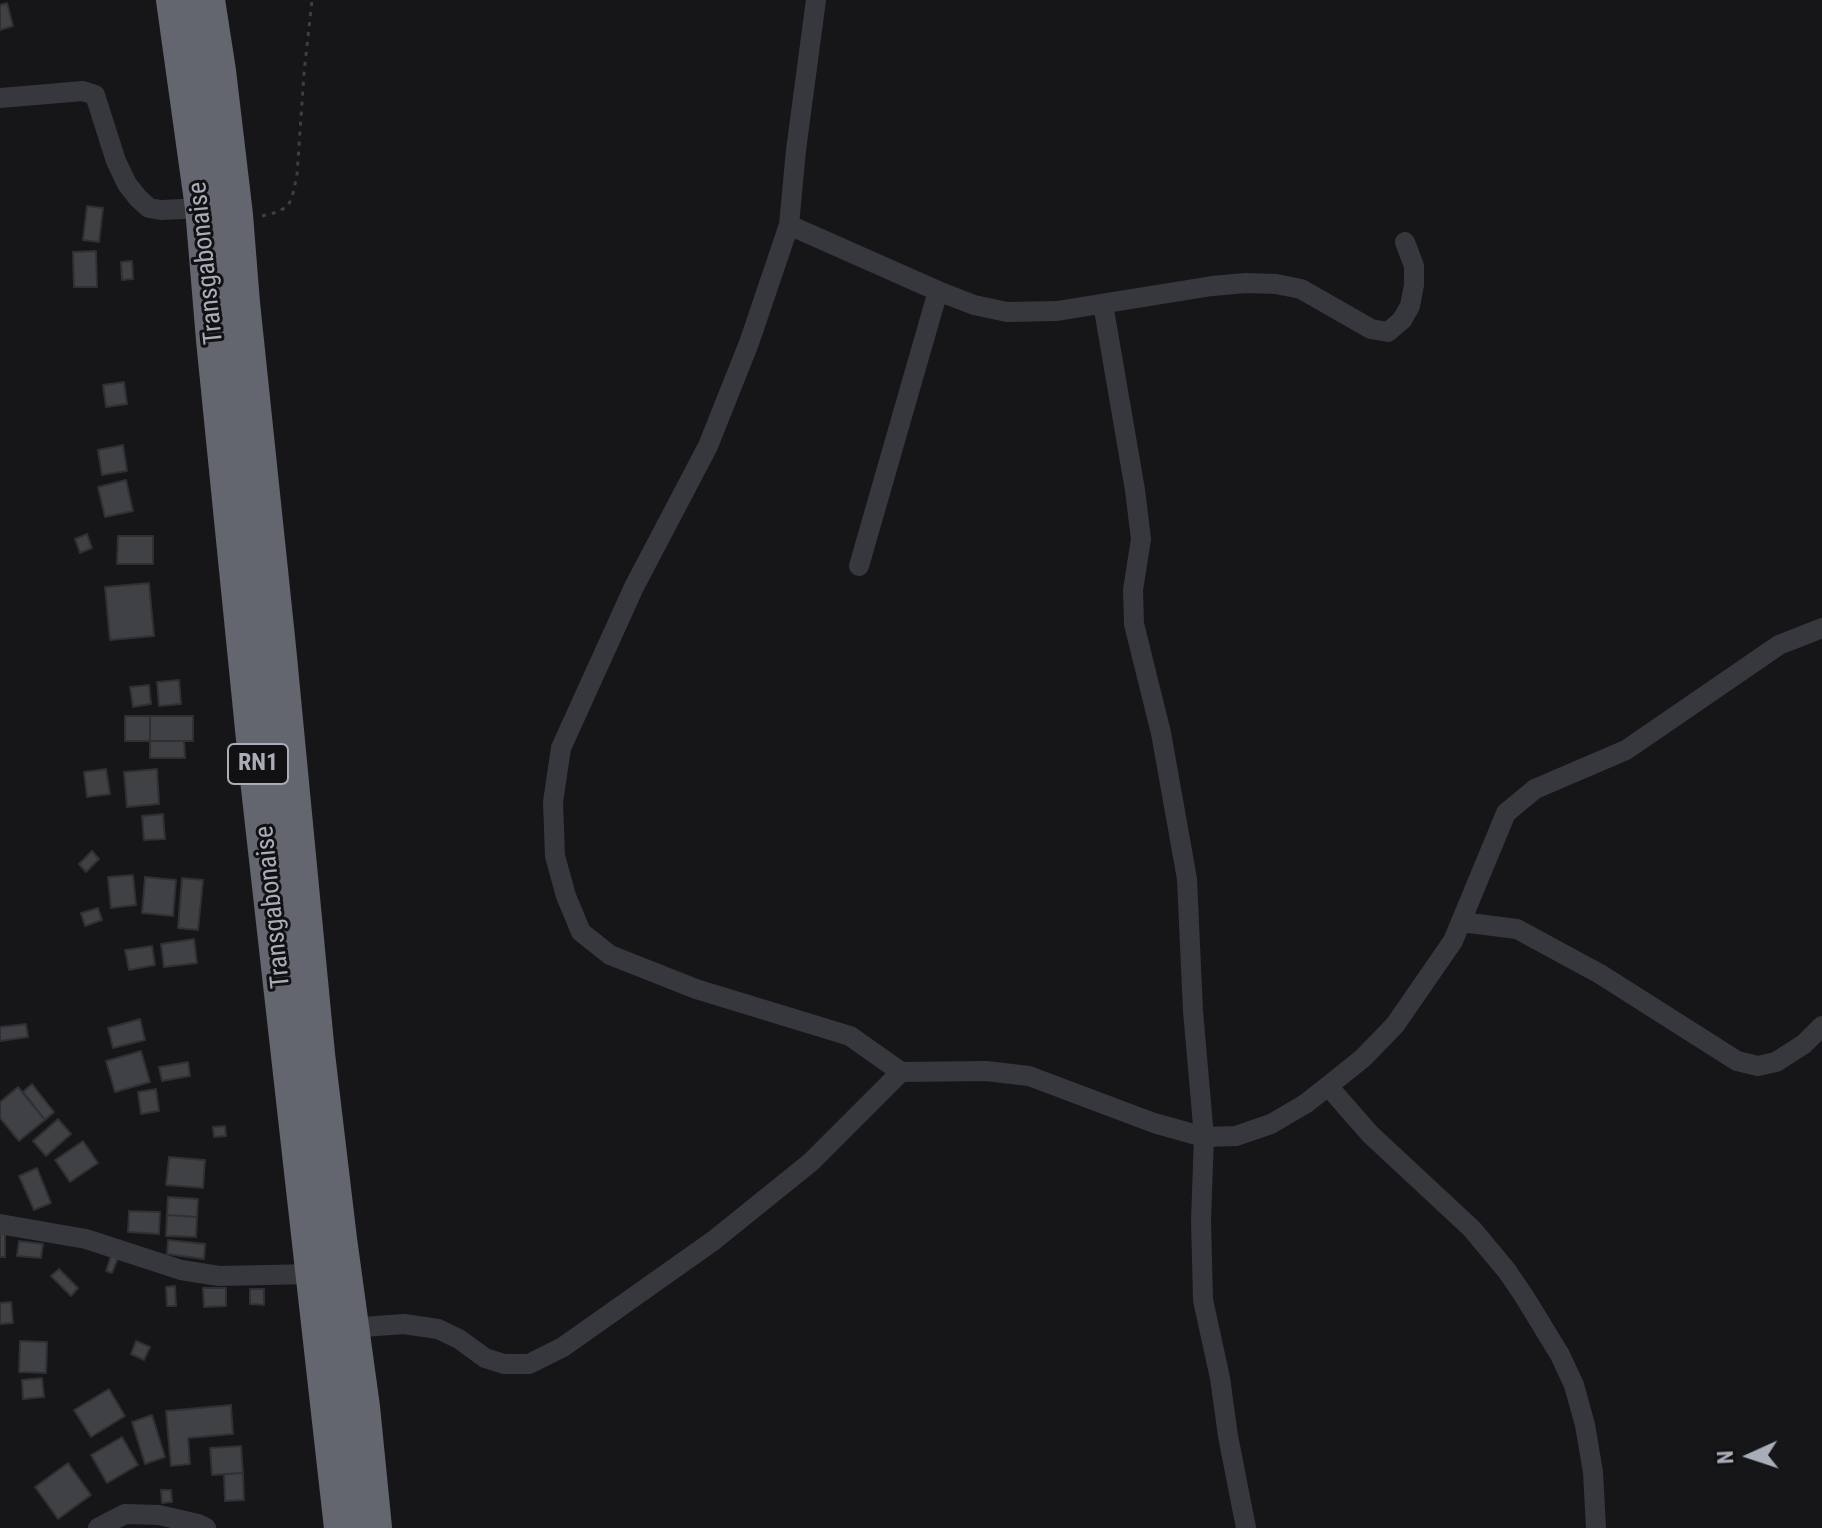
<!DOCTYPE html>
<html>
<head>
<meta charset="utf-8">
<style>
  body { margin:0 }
  #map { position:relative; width:1822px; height:1528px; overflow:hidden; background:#161618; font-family:"Roboto Condensed",sans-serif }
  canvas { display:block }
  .north { position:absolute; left:1710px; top:1416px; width:80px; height:80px; -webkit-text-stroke:6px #111113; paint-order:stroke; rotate:267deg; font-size:22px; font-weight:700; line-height:32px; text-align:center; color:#a8adb8 }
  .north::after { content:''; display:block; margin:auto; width:28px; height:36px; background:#a8adb8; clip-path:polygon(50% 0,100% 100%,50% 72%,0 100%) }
</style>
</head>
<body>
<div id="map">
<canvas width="1822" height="1528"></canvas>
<div class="north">N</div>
</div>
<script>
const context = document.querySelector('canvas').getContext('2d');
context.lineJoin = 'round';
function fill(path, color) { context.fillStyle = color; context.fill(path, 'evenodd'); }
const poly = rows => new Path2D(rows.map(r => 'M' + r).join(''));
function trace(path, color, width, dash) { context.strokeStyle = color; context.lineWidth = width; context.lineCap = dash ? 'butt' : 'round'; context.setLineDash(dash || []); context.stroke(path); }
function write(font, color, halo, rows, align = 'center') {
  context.font = font + ' "Roboto Condensed",sans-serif'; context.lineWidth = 6; context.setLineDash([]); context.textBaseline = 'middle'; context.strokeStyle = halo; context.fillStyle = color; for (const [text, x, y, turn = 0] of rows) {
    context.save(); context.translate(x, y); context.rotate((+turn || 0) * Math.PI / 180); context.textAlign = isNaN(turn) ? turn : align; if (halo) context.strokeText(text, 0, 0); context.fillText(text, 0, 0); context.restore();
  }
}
const building = poly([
  [7,3,13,26,0,30,0,5,7,3],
  [87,206,103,208,99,242,83,240,87,206],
  [96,251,97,287,74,287,73,252,96,251],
  [132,261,133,279,122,280,121,262,132,261],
  [124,382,127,404,106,407,103,385,124,382],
  [123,445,127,471,102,475,98,450,123,445],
  [126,480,133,511,105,517,98,487,126,480],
  [87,534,92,548,80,553,75,539,87,534],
  [118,536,153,536,153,564,117,564,118,536],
  [149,583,154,636,110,640,105,587,149,583],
  [179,680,181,704,159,706,157,682,179,680],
  [149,685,151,704,133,707,130,687,149,685],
  [125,716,150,716,150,741,125,741,125,716],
  [150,716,193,716,193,741,150,741,150,716],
  [150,741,184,741,185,758,150,758,150,741],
  [106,769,110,794,87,797,84,772,106,769],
  [157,769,159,804,127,807,124,772,157,769],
  [163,814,165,839,144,840,142,816,163,814],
  [92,851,99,859,86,872,79,864,92,851],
  [133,875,136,905,111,908,108,877,133,875],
  [145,877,176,880,173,916,142,913,145,877],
  [182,878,203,880,198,930,178,928,182,878],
  [98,908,102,920,85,926,81,913,98,908],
  [194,939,197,963,164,967,161,944,194,939],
  [152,946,155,965,129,970,125,950,152,946],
  [140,1019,145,1040,113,1048,108,1028,140,1019],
  [26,1024,28,1037,0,1041,0,1027,26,1024],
  [141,1051,150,1082,115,1092,106,1061,141,1051],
  [188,1062,190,1076,162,1081,159,1067,188,1062],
  [32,1084,54,1112,45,1120,23,1092,32,1084],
  [18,1087,45,1120,19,1141,0,1118,0,1102,18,1087],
  [156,1089,159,1111,141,1114,138,1092,156,1089],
  [58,1119,71,1134,46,1156,33,1141,58,1119],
  [225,1126,226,1136,214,1137,213,1127,225,1126],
  [83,1141,98,1163,70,1182,55,1160,83,1141],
  [169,1157,205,1160,203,1188,166,1185,169,1157],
  [37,1168,51,1203,34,1210,19,1176,37,1168],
  [168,1197,198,1199,197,1217,167,1215,168,1197],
  [129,1211,160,1212,159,1234,128,1232,129,1211],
  [167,1215,197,1217,196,1237,166,1236,167,1215],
  [0,1234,5,1234,5,1257,0,1257,0,1234],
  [168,1240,205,1244,204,1259,167,1254,168,1240],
  [19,1241,43,1244,41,1258,17,1256,19,1241],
  [111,1256,118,1258,112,1273,106,1271,111,1256],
  [59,1269,78,1288,71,1296,51,1276,59,1269],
  [175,1286,176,1306,167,1306,166,1287,175,1286],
  [203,1288,226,1288,226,1306,204,1307,203,1288],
  [250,1289,264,1289,264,1305,250,1304,250,1289],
  [11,1302,13,1323,0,1324,0,1303,11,1302],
  [20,1341,47,1342,46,1373,19,1372,20,1341],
  [136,1341,150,1347,144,1360,131,1354,136,1341],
  [42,1378,44,1397,23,1399,22,1380,42,1378],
  [109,1389,125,1416,91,1437,74,1410,109,1389],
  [231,1405,233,1434,188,1438,190,1464,171,1466,166,1411,231,1405],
  [152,1415,165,1457,145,1464,132,1422,152,1415],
  [122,1437,138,1465,107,1483,91,1455,122,1437],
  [241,1446,243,1473,212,1475,210,1448,241,1446],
  [68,1463,91,1495,58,1519,35,1487,68,1463],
  [243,1473,244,1500,225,1501,224,1474,243,1473],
  [161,1490,171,1490,172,1502,162,1503,161,1490]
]);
fill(building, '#404145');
trace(building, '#303034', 2);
trace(poly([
  [262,216,274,213,287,207,292,198,297,175,304,73,312,0]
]), '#3d3f44', 3, [4, 6]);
trace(poly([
  [816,0,796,150,789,225,749,343,708,446,634,587,561,748,553,802,555,856,566,896,581,932,610,955,696,989,850,1036,901,1072],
  [0,98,83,91,95,95,116,161,127,184,138,198,149,208,161,210,204,208],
  [789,225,938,291,974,305,1007,312,1057,311,1212,286,1246,283,1276,284,1301,289,1371,329,1388,332,1402,320,1410,306,1414,285,1414,266,1405,242],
  [1103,304,1135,490,1141,539,1133,590,1134,624,1161,733,1187,879,1193,1011,1204,1137,1201,1220,1203,1300,1220,1378,1228,1436,1246,1528],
  [859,566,938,291],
  [1461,922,1517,929,1600,974,1737,1061,1758,1066,1776,1062,1804,1044,1822,1026],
  [1328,1086,1370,1134,1472,1229,1507,1271,1524,1296,1560,1355,1574,1385,1585,1425,1593,1472,1596,1528],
  [0,1224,86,1239,181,1270,219,1276,314,1274],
  [349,1328,404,1324,438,1329,459,1339,485,1358,504,1364,529,1364,563,1347,713,1241,811,1162,901,1072,986,1071,1029,1076,1154,1123,1204,1137,1236,1136,1271,1124,1305,1104,1328,1086,1363,1058,1395,1025,1453,941,1506,813,1535,789,1626,750,1779,645,1822,628],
  [98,1528,125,1514,159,1515,198,1524,206,1528]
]), '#37383d', 20);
trace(poly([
  [175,0,204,208,215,340,259,779,343,1528],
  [206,0,217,71,234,215,241,303,277,647,316,1054,338,1239,361,1407,373,1528]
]), '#63666e', 38);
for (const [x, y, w] of [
  [258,764,60]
]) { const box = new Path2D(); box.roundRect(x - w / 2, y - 20, w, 40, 6); context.fillStyle = '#111113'; context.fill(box); trace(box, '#a8adb8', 2); }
write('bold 24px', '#a8adb8', null, [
  ["RN1",258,764]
]);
write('26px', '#a8adb8', '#111113', [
  ["Transgabonaise",207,263,-96],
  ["Transgabonaise",274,907,-96]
]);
</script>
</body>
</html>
